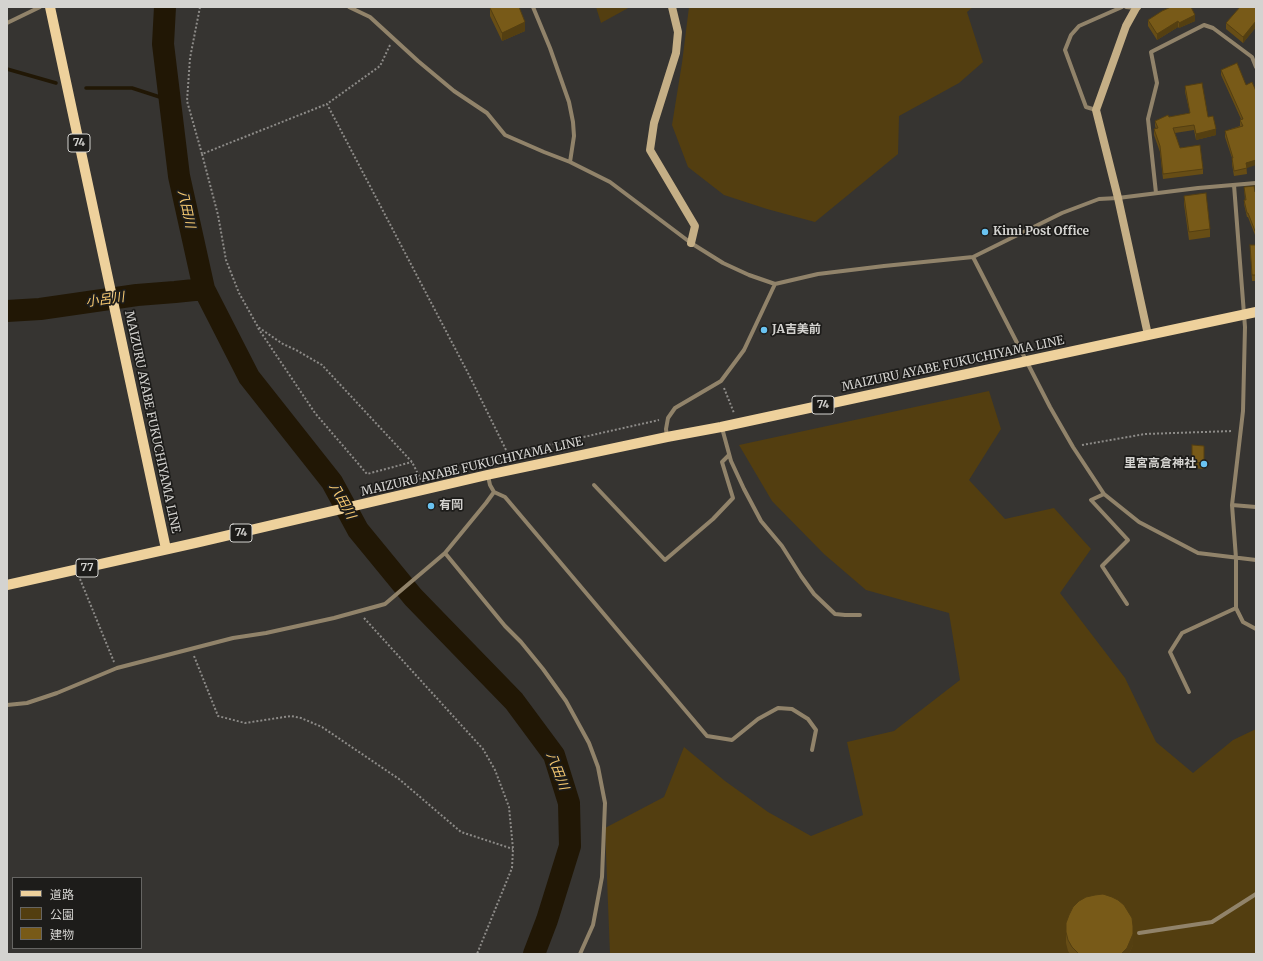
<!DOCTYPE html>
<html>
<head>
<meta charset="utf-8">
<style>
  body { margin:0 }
  #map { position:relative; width:1263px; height:961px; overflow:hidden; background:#363431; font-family:Merriweather,"Noto Sans JP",serif }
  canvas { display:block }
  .frame { position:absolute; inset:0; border:8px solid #d4d3d0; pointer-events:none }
  .legend { position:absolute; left:12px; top:877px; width:130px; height:72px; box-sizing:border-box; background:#1d1c1a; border:1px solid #666563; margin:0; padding:5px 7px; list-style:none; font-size:12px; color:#d4d3d0 }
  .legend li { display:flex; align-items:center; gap:8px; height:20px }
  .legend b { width:20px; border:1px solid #666563 }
</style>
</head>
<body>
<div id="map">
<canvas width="1263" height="961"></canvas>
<div class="frame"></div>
<ul class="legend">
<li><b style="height:5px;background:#eed19c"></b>道路</li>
<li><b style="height:11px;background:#533e10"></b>公園</li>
<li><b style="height:11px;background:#785a18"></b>建物</li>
</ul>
</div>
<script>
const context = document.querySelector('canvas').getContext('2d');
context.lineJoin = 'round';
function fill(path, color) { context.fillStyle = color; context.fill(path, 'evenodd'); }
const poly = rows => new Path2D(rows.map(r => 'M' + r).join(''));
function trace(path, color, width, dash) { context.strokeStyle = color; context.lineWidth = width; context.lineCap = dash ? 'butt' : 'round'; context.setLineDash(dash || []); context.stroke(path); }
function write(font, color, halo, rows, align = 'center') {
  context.font = font + ' Merriweather,"Noto Sans JP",serif'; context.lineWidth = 3.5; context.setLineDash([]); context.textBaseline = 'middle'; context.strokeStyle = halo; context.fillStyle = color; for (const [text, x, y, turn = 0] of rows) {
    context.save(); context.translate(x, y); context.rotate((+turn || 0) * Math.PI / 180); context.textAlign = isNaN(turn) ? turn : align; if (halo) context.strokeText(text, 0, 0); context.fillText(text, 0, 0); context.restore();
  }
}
fill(poly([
  [596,7,630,7,601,23],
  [689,7,973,7,967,12,983,62,959,83,899,116,898,154,815,222,767,209,724,195,688,167,672,125,682,63],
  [989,391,1001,429,969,480,1005,519,1054,508,1091,549,1060,593,1125,678,1156,742,1193,773,1233,740,1256,729,1256,954,610,954,605,828,664,797,684,747,725,781,768,812,811,836,863,815,847,742,894,731,960,680,949,613,866,590,824,554,772,501,739,445]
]), '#533e10');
trace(poly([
  [7,69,56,83],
  [86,88,132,88,169,100]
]), '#211705', 3.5);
trace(poly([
  [165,7,163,44,179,176,204,289,249,377,332,482,358,530,413,597,514,701,554,755,569,803,570,846,547,920,534,954],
  [7,311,40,309,137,295,175,292,204,289]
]), '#211705', 22);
trace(poly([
  [200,7,190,58,187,101,202,154,327,104],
  [390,45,380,66,327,104,469,375,508,454,659,420],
  [202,154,218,215,226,260,239,293,258,327,283,344,296,350,322,365,412,462,421,480],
  [258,328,315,413,367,474,412,462],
  [724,388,734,413],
  [1082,445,1145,434,1233,431],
  [80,579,114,662],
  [364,618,483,749,495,770,509,807,513,849,512,868,477,954],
  [194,656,218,716,245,723,291,716,301,718,322,727,399,779,461,832,513,849]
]), '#8d8b88', 2, [2, 2]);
trace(poly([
  [349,7,370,17,418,61,454,91,487,113,505,135,544,152,570,162,610,182,691,243,723,263,749,275,775,284,818,274,884,266,973,257,1062,213,1099,199,1118,198,1198,188,1256,183],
  [533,7,550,48,569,102,573,122,574,136,570,162],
  [1126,7,1136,8],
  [7,23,40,7],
  [1096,110,1086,107,1065,50,1071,35,1079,26,1122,7],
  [1234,185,1245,327,1243,411,1232,505,1236,558,1236,608,1243,622,1256,629],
  [1156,193,1148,119,1157,83,1151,52,1204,25,1213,28,1252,57,1256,67],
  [973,257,1050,407,1073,447,1104,494,1139,522,1198,553,1256,560],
  [722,428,731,461,744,489,761,521,782,546,801,576,814,594,835,614,845,615,860,615],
  [667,437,666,429,668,418,675,408,721,381,744,350,775,284],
  [594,485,665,560,713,519,733,498,722,462,729,455],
  [494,492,505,497,707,736,732,740,758,719,778,708,792,709,808,719,816,730,812,750],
  [1104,494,1091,500,1128,540,1102,566,1127,604],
  [1232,505,1256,507],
  [445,553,505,626,521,642,543,669,566,701,589,743,598,767,605,803,602,877,593,925,580,954],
  [1189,692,1170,652,1182,633,1236,608],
  [7,705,27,703,57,693,117,668,233,638,266,633,334,618,385,604,445,553,486,503,494,492,490,485,488,476],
  [1139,933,1212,922,1256,894]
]), '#91836a', 4);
trace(poly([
  [672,7,678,32,676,53,654,123,650,150,695,226,691,243],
  [1137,7,1136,8,1126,26,1096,110,1118,198,1148,335]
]), '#c5af86', 8);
trace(poly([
  [50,7,166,549],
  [7,585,195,543,487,475,667,437,721,427,1148,335,1256,312]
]), '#eed19c', 10);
fill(poly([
  [1256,7,1256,27,1243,43,1226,29,1226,23],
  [490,8,525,31,502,41,490,16],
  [1148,20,1195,21,1179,28,1178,27,1157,40,1148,26],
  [1237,63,1247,174,1234,176,1232,164,1232,158,1225,137,1225,131,1240,126,1240,120,1241,119,1221,75,1221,70],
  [1185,86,1208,117,1216,135,1196,140,1194,130,1175,133,1180,148,1203,169,1203,174,1163,179,1160,152,1154,135,1154,129,1156,129,1155,126,1155,121,1169,117,1190,113,1185,92],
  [1244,187,1255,192,1256,191,1256,234,1255,235,1248,217,1247,217,1244,204,1244,200,1245,200],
  [1184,196,1210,229,1210,237,1189,240,1184,204],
  [1250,245,1256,245,1256,281,1252,281],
  [1192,445,1204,446,1204,469,1192,468],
  [1066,923,1133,937,1133,945,1129,954,1070,954,1068,951,1066,943]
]), '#674d15');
fill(poly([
  [1195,15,1195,21,1179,28,1179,23],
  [1178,21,1178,27,1157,40,1157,34],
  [1256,21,1256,27,1243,43,1243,37],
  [525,22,525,31,502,41,502,33],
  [1216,129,1216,135,1196,140,1196,134],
  [1256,160,1256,165,1247,168,1246,163],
  [1133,926,1133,945,1129,954,1121,954]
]), '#543f11');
const building = poly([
  [491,7,519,7,525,22,502,33,490,8,491,7],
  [1171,7,1191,7,1195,15,1179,23,1178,21,1157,34,1148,20,1162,11,1171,7],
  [1240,7,1256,7,1256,21,1243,37,1226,23,1240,7],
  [1237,63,1246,85,1252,82,1256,91,1256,160,1246,163,1247,168,1234,171,1232,158,1233,158,1225,131,1243,126,1240,120,1243,119,1221,70,1237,63],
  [1202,83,1208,117,1213,116,1216,129,1196,134,1194,125,1173,128,1180,148,1200,145,1203,169,1163,174,1160,146,1154,129,1158,128,1155,121,1168,115,1169,117,1190,113,1185,86,1202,83],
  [1254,186,1255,192,1256,191,1256,230,1255,231,1248,213,1247,213,1244,200,1246,200,1244,187,1254,186],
  [1206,193,1210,229,1189,232,1184,196,1206,193],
  [1250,245,1256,245,1256,275,1252,275,1250,245],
  [1192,445,1204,446,1204,463,1192,462,1192,445],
  [1103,894,1112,897,1118,900,1124,905,1132,918,1133,926,1133,934,1127,948,1121,954,1079,954,1072,947,1068,940,1066,932,1066,923,1069,915,1073,907,1079,901,1086,897,1095,895,1103,894]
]);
fill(building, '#785a18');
trace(building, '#543f11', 1);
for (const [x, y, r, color] of [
  [985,232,4,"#6ac3f1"],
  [764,330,4,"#6ac3f1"],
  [1204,464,4,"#6ac3f1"],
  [431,506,4,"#6ac3f1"]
]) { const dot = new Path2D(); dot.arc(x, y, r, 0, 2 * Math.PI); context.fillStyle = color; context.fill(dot); trace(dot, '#1d1c1a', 1.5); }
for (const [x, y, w] of [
  [79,143,22],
  [823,405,22],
  [241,533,22],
  [87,568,22]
]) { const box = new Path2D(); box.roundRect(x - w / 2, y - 9, w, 18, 3); context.fillStyle = '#1d1c1a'; context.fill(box); trace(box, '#d4d3d0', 1); }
write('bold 11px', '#d4d3d0', null, [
  ["74",79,143],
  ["74",823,405],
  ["74",241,533],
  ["77",87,568]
]);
write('bold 12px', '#d4d3d0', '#1d1c1a', [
  ["Kimi Post Office",993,232],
  ["JA吉美前",772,330],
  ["里宮高倉神社",1196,464,"right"],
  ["有岡",439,506]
], 'left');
write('12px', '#d4d3d0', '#1d1c1a', [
  ["MAIZURU AYABE FUKUCHIYAMA LINE",953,364,-12],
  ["MAIZURU AYABE FUKUCHIYAMA LINE",152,422,78],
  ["MAIZURU AYABE FUKUCHIYAMA LINE",472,467,-13]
]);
write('italic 13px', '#f7c970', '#1d1c1a', [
  ["八田川",186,209,78],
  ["小呂川",105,300,-8],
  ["八田川",342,501,61],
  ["八田川",557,771,69]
]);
</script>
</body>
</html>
